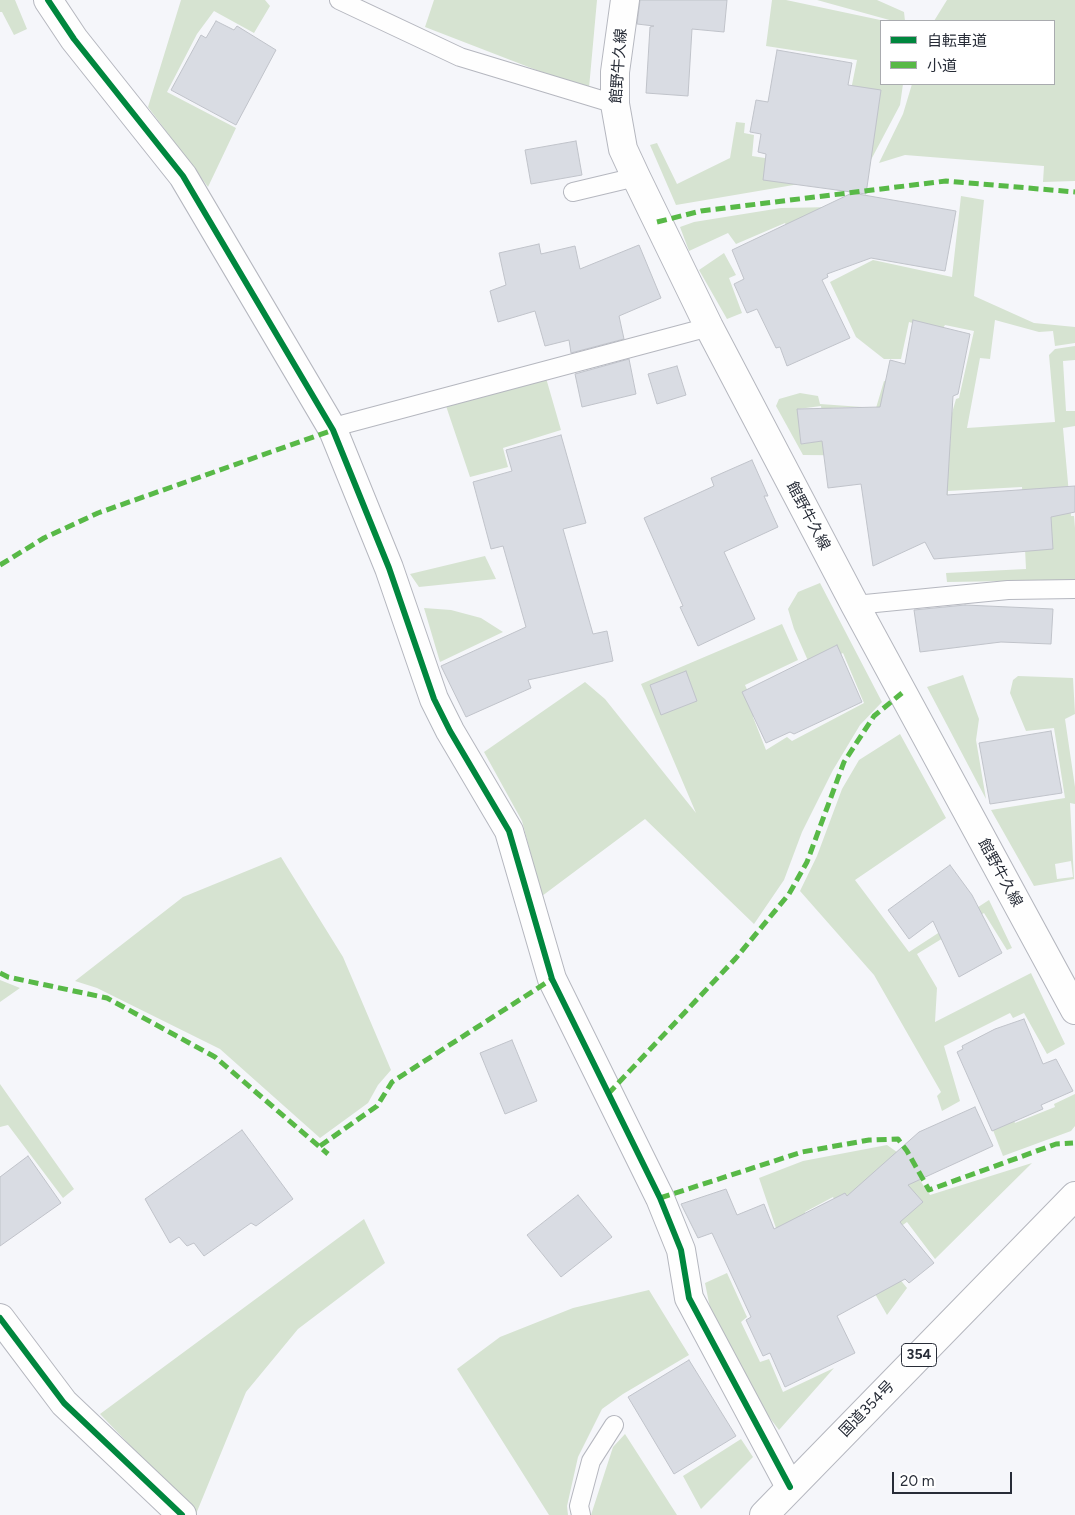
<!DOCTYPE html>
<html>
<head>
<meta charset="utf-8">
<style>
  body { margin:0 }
  #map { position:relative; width:1075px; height:1515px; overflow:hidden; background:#f5f6fa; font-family:Figtree,"Noto Sans JP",sans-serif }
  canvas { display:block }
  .legend { position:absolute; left:880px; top:20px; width:175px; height:65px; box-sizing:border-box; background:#fff; border:1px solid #a9abaf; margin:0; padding:6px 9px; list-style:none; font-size:15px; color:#272c37 }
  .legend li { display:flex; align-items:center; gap:10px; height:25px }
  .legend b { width:25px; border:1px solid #a9abaf }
  .scale { position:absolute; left:892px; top:1472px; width:120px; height:22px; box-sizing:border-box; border:2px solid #272c37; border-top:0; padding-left:6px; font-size:15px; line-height:18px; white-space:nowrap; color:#272c37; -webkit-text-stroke:4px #fff; paint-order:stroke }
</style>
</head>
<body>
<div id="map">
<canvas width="1075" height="1515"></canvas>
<ul class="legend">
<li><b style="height:6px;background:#00873e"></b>自転車道</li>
<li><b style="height:6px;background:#58b947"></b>小道</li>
</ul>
<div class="scale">20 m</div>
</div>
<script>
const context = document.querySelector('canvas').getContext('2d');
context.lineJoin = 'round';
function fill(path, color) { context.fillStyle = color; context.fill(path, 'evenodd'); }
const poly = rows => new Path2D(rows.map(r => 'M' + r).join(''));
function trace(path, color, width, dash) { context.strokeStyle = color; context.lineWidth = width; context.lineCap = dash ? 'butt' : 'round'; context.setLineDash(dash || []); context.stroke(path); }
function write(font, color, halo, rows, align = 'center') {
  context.font = font + ' Figtree,"Noto Sans JP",sans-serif'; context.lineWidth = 4.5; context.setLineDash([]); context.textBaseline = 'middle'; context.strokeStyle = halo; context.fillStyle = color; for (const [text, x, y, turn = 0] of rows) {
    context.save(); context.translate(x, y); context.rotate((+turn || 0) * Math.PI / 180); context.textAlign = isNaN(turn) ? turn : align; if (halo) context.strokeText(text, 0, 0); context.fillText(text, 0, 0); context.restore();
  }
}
fill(poly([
  [0,0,15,0,27,29,14,35,2,12,0,12],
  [181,0,265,0,270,6,254,33,214,11,197,34,167,92,236,128,208,187,148,107],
  [434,0,597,0,589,88,544,73,425,27],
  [772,0,786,0,885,21,881,21,881,84,903,84,900,105,864,173,676,205,650,145,657,143,677,184,730,158,736,122,745,123,744,133,754,135,752,156,835,169,857,60,766,46],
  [817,0,877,0,904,12,905,21,893,21],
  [947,0,1075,0,1075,181,1043,182,1044,166,905,155,879,163,903,114,912,84,1054,84,1054,21,934,21],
  [961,196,984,200,974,296,1034,323,1075,327,1075,343,1055,346,1053,331,1039,332,995,320,990,359,980,358,967,428,1055,422,1049,355,1055,349,1075,346,1075,360,1063,361,1066,411,1075,411,1075,426,1063,428,1071,516,1074,516,1075,528,1075,580,947,582,946,573,1026,569,1022,487,948,491,947,505,920,456,803,455,776,406,779,399,800,393,818,396,820,404,876,408,884,381,894,382,950,420,956,399,959,398,974,331,945,325,941,331,909,322,901,359,884,359,856,337,830,282,873,260,952,277],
  [821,406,825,440,801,444,798,409],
  [857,407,860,416,830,408],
  [927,423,951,425,950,445,950,446],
  [835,207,798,252,785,223,736,244,728,233,689,251,680,227,694,222,781,208],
  [724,253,736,275,729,278,742,313,727,319,699,270],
  [546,378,561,430,503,448,508,467,470,477,445,403],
  [485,556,496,579,419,587,410,574],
  [820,583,882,702,860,725,833,770,802,832,784,880,754,924,645,819,542,896,522,821,484,752,585,682,605,699,696,813,641,684,782,624,798,660,745,685,758,714,753,717,766,750,787,737,792,741,864,703,843,653,818,665,809,663,794,629,788,609,798,592],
  [424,608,451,610,481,618,503,632,440,662],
  [963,675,979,719,976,740,986,799,927,687],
  [1018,676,1073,678,1075,714,1065,719,1075,787,1075,804,1070,803,1074,879,1034,886,991,810,1065,798,1054,728,1026,731,1010,693,1013,680],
  [1071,861,1073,877,1057,879,1055,864],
  [900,734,946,818,855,880,909,952,989,900,1012,948,1007,950,984,913,917,954,937,988,935,1022,1031,973,1065,1044,1047,1054,1024,1013,1013,1018,1010,1013,944,1046,960,1101,942,1111,937,1096,941,1092,874,975,800,891,817,856,842,789,859,760],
  [281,857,343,957,391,1070,378,1085,368,1103,320,1138,220,1049,97,988,75,981,183,897],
  [0,980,20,988,0,1002],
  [0,1084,74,1189,63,1198,8,1125,0,1127],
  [1075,1094,1075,1126,1071,1131,1003,1156,991,1125,1012,1116,1015,1123,1055,1107,1054,1104],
  [887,1145,904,1157,930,1195,1032,1163,935,1259,907,1222,873,1246,907,1288,887,1315,870,1285,845,1219,833,1197,805,1212,808,1225,780,1240,759,1178,803,1161],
  [364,1219,385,1263,298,1329,246,1392,196,1514,100,1414],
  [727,1273,747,1317,741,1322,760,1362,769,1359,783,1392,834,1368,779,1430,747,1388,711,1313,705,1283],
  [649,1290,689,1355,623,1394,602,1409,578,1457,567,1506,568,1515,549,1515,457,1369,500,1337,573,1308],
  [625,1434,677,1515,591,1515,613,1447],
  [741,1439,753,1457,701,1509,683,1476]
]), '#d6e3d1');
const building = poly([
  [640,0,727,0,724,32,692,29,688,96,646,93,650,27,654,26,637,24,640,0],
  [216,21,234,30,237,26,276,50,236,125,171,90,201,35,206,38,216,21],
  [777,50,852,63,848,85,881,90,866,194,763,180,766,154,758,152,761,134,750,132,756,100,768,102,777,50],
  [576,141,582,175,531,184,525,150,576,141],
  [852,193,956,211,945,271,871,258,827,274,828,277,822,280,850,338,787,366,780,347,776,348,757,309,747,313,734,284,744,279,732,250,852,193],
  [539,244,541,254,575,246,580,269,639,245,661,298,619,316,624,339,571,353,569,340,545,346,535,311,498,322,490,291,506,285,499,253,539,244],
  [913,320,970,334,958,394,953,396,947,495,1075,486,1075,512,1051,517,1053,549,934,559,925,542,873,566,861,484,828,488,822,441,801,444,797,409,880,407,890,360,905,364,913,320],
  [629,359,636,394,582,407,575,374,629,359],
  [677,366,686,395,657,404,648,374,677,366],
  [561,435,586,523,563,529,593,634,607,631,613,661,528,680,531,688,466,717,441,666,526,627,503,546,491,549,473,482,512,471,506,450,561,435],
  [752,460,768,496,764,496,778,527,724,552,755,619,698,646,680,607,683,606,644,518,714,486,711,478,752,460],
  [965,605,1053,609,1051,644,1001,642,920,652,914,610,965,605],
  [837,645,862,702,794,734,790,732,766,743,742,692,837,645],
  [686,671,697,701,661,715,650,685,686,671],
  [1051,731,1062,793,990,804,979,743,1051,731],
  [950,865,972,895,1002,953,959,977,933,921,909,939,888,910,950,865],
  [1024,1019,1043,1064,1056,1059,1073,1091,1041,1105,1043,1109,992,1131,957,1052,963,1049,962,1046,995,1029,1024,1019],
  [512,1040,537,1101,505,1114,480,1053,512,1040],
  [975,1107,993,1146,908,1185,923,1202,900,1222,934,1263,909,1283,905,1279,837,1316,855,1353,785,1387,770,1353,763,1356,746,1320,751,1317,712,1233,698,1238,681,1204,726,1189,737,1215,764,1204,774,1229,845,1193,847,1196,919,1132,975,1107],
  [242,1130,293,1199,256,1226,251,1223,204,1256,194,1243,187,1246,179,1237,170,1243,145,1199,242,1130],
  [28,1156,61,1203,0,1246,0,1177,28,1156],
  [578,1195,612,1237,561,1277,527,1235,578,1195],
  [689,1360,736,1436,674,1474,628,1397,689,1360]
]);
fill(building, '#d9dce3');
trace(building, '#c0c3ca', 1);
const service = poly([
  [339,0,460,57,615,104],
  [573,192,636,177],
  [333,430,345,424,709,327],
  [855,605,1008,590,1075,589],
  [581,1515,579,1506,591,1461,614,1425]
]);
const minor = poly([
  [48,0,74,39,183,176,333,430,389,568,434,699,450,731,509,831,552,979,660,1198,681,1250,689,1298,790,1487],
  [0,1318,64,1403,182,1515]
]);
const secondary = poly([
  [625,0,615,72,615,104,623,149,636,177,709,327,855,605,1075,1010]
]);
const trunk = poly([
  [764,1515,1075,1196]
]);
trace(service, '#b5b7bf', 20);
trace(minor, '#b5b7bf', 30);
trace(secondary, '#b5b7bf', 30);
trace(trunk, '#b5b7bf', 30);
trace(service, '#fefefe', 18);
trace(minor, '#fefefe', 28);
trace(secondary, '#fefefe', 28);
trace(trunk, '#fefefe', 28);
trace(poly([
  [657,222,701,211,946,181,1075,192],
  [0,565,44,538,98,513,333,430],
  [0,973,8,977,107,998,215,1057,328,1154],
  [608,1094,736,958,789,894,807,862,844,762,874,716,902,693],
  [320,1146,377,1106,392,1082,552,979],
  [660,1198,802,1152,869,1140,898,1139,907,1151,929,1190,1056,1144,1073,1143]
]), '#58b947', 5, [10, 5]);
trace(poly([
  [48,0,74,39,183,176,333,430,389,568,434,699,450,731,509,831,552,979,660,1198,681,1250,689,1298,790,1487],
  [0,1318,64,1403,182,1515]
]), '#00873e', 6);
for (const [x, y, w] of [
  [919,1355,35]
]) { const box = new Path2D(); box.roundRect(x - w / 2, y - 11.5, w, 23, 4); context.fillStyle = '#fff'; context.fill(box); trace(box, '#272c37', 1); }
write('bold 14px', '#272c37', null, [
  ["354",919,1355]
]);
write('15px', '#272c37', '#fff', [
  ["館野牛久線",619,66,-86],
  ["館野牛久線",808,516,62],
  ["館野牛久線",1000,873,61],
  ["国道354号",867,1409,-46]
]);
</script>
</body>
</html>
